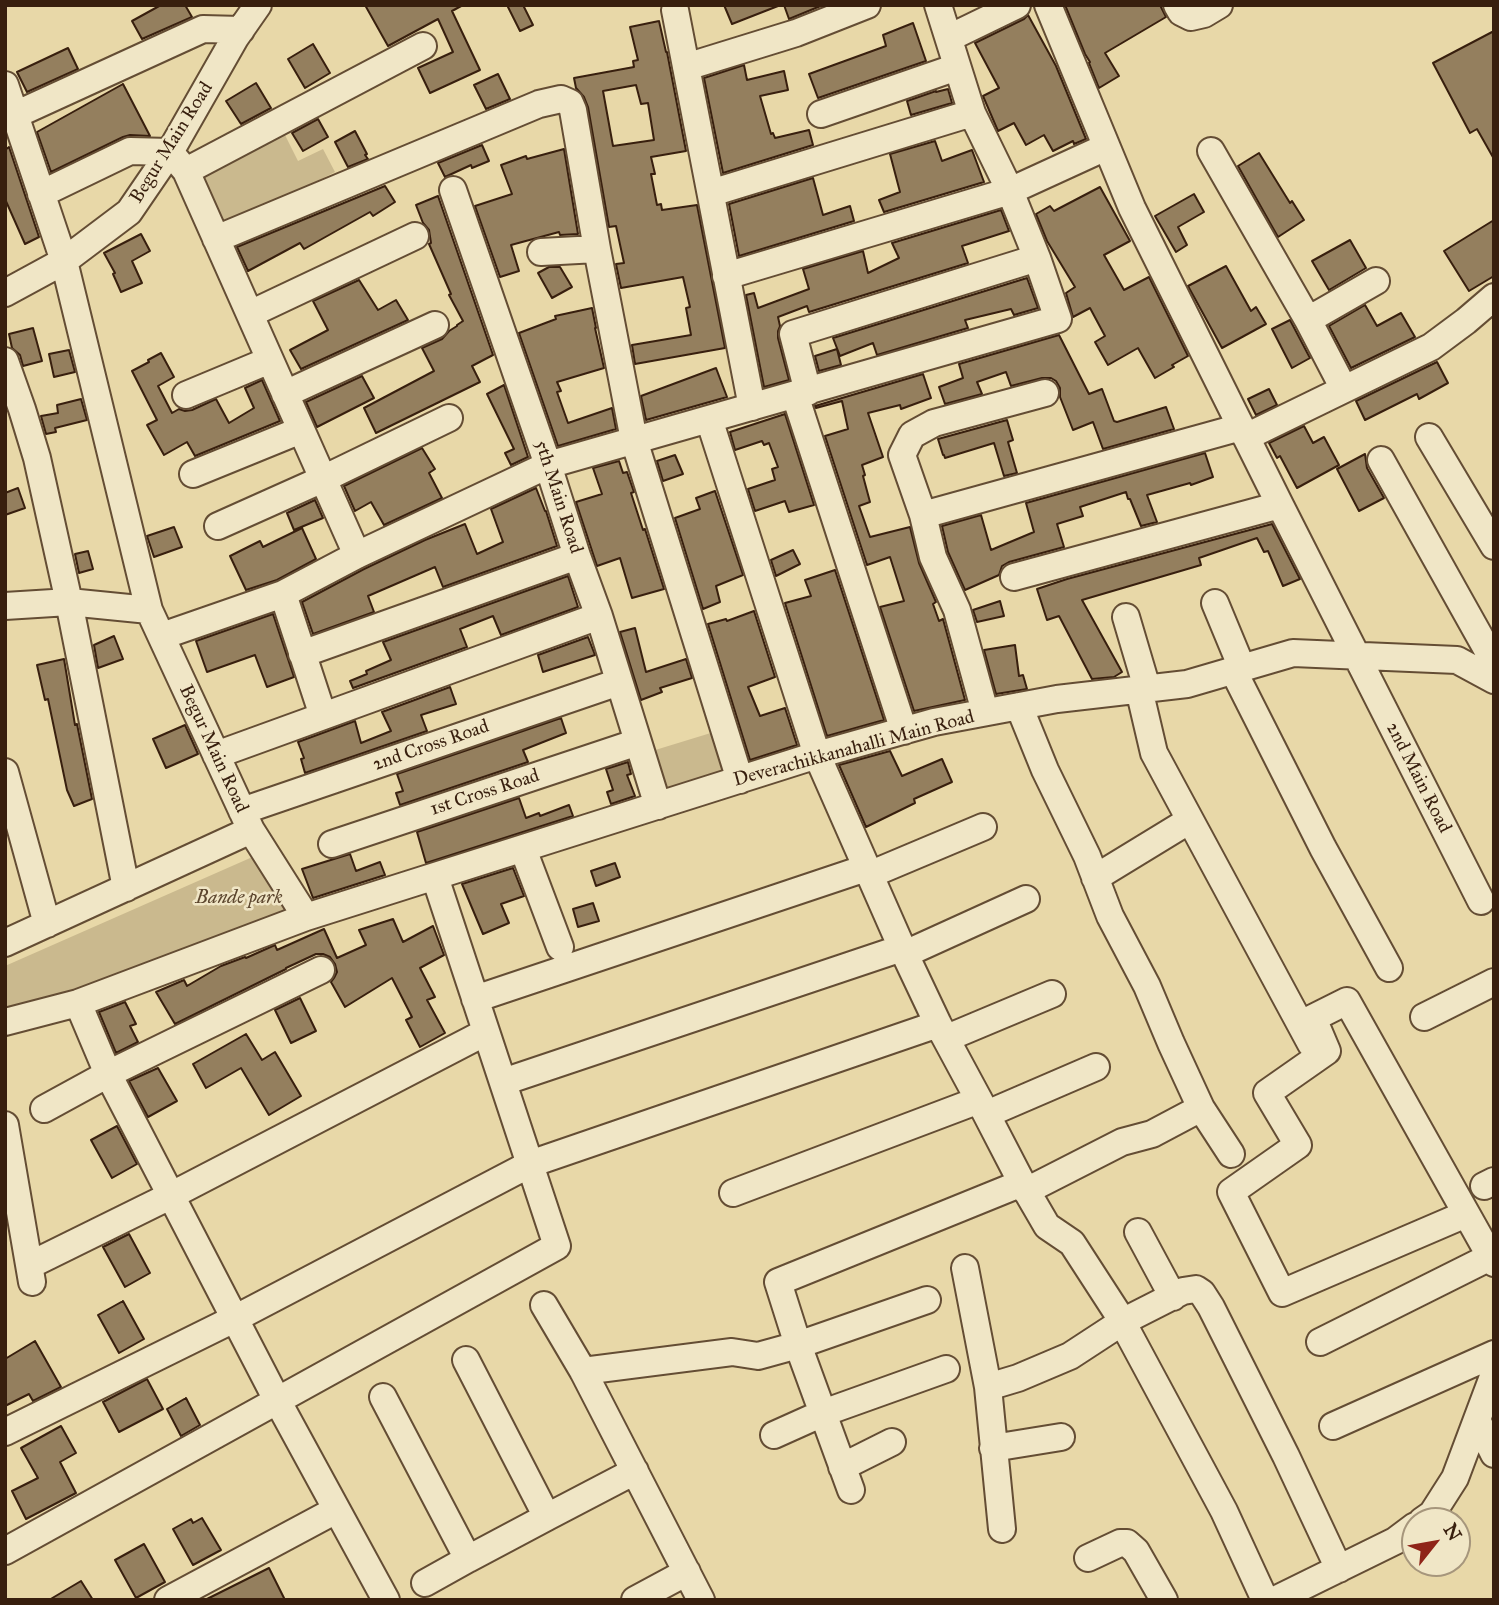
<!DOCTYPE html>
<html>
<head>
<meta charset="utf-8">
<style>
  body { margin:0 }
  #map { position:relative; width:1499px; height:1605px; overflow:hidden; background:#e8d8a8; font-family:"IM FELL Great Primer",serif }
  canvas { display:block }
  .frame { position:absolute; inset:0; border:7px solid #381f0e; pointer-events:none }
  .north { position:absolute; left:1401px; top:1507px; width:70px; height:70px; box-sizing:border-box; background:#f0e6c6; border:2px solid #a6967c; border-radius:50%; rotate:59deg; font-size:19px; font-weight:700; line-height:28px; text-align:center; color:#381f0e }
  .north::after { content:''; display:block; margin:auto; width:24px; height:32px; background:#8f2418; clip-path:polygon(50% 0,100% 100%,50% 72%,0 100%) }
</style>
</head>
<body>
<div id="map">
<canvas width="1499" height="1605"></canvas>
<div class="frame"></div>
<div class="north">N</div>
</div>
<script>
const context = document.querySelector('canvas').getContext('2d');
context.lineJoin = 'round';
function fill(path, color) { context.fillStyle = color; context.fill(path, 'evenodd'); }
const poly = rows => new Path2D(rows.map(r => 'M' + r).join(''));
function trace(path, color, width, dash) { context.strokeStyle = color; context.lineWidth = width; context.lineCap = dash ? 'butt' : 'round'; context.setLineDash(dash || []); context.stroke(path); }
function write(font, color, halo, rows, align = 'center') {
  context.font = font + ' "IM FELL Great Primer",serif'; context.lineWidth = 5; context.setLineDash([]); context.textBaseline = 'middle'; context.strokeStyle = halo; context.fillStyle = color; for (const [text, x, y, turn = 0] of rows) {
    context.save(); context.translate(x, y); context.rotate((+turn || 0) * Math.PI / 180); context.textAlign = isNaN(turn) ? turn : align; if (halo) context.strokeText(text, 0, 0); context.fillText(text, 0, 0); context.restore();
  }
}
fill(poly([
  [280,125,298,161,323,149,335,172,224,229,194,169],
  [714,732,726,774,665,792,652,751],
  [257,855,294,913,61,995,5,1007,5,966]
]), '#cab98e');
const building = poly([
  [161,5,185,5,192,17,142,39,132,21,161,5],
  [365,5,463,5,452,11,480,70,430,93,418,68,453,52,438,19,388,46,365,5],
  [507,5,523,5,533,25,520,31,507,5],
  [724,5,778,5,778,6,732,24,724,5],
  [784,5,823,5,789,19,784,5],
  [1065,5,1160,5,1166,17,1105,53,1119,76,1099,88,1089,63,1090,62,1085,54,1065,5],
  [1028,15,1056,66,1086,139,1074,144,1073,141,1053,151,1044,135,1026,145,1014,123,998,131,983,96,999,88,975,43,1024,19,1028,15],
  [659,21,666,52,667,52,686,151,651,157,655,174,651,174,657,205,661,204,662,210,697,205,725,348,635,364,632,345,691,335,686,308,690,307,683,277,621,288,616,264,624,263,616,226,609,227,588,107,584,97,576,88,574,78,634,67,633,61,638,60,630,27,659,21],
  [636,85,641,104,648,103,654,140,613,146,603,91,636,85],
  [913,23,926,61,818,98,809,74,886,46,883,35,913,23],
  [1494,31,1494,159,1477,129,1470,133,1433,63,1494,31],
  [313,44,330,73,305,88,288,59,313,44],
  [68,48,78,69,27,92,17,72,68,48],
  [744,65,747,80,784,71,788,90,760,96,771,134,773,133,775,138,809,130,813,145,723,173,704,78,744,65],
  [498,74,510,99,486,109,474,85,498,74],
  [256,83,271,108,241,124,226,101,256,83],
  [123,84,150,136,130,135,123,137,51,172,37,132,123,84],
  [948,89,952,103,911,115,907,101,936,91,936,92,948,89],
  [318,119,328,137,303,151,292,133,318,119],
  [355,131,367,154,365,155,368,159,348,167,335,142,355,131],
  [935,141,942,161,972,150,984,182,884,212,879,200,900,192,890,154,935,141],
  [482,145,489,161,472,168,471,165,445,177,438,163,482,145],
  [9,147,39,237,25,244,5,199,5,150,9,147],
  [564,149,578,234,560,235,559,232,511,245,519,271,500,277,475,206,512,194,501,165,526,156,527,159,564,149],
  [1259,153,1290,203,1292,201,1304,220,1278,237,1238,166,1259,153],
  [813,178,823,215,850,206,854,221,739,256,729,204,813,178],
  [385,186,395,202,373,216,370,212,304,249,300,243,248,271,237,247,385,186],
  [1100,187,1130,241,1104,255,1124,290,1149,277,1188,356,1172,365,1174,367,1155,378,1138,348,1108,365,1095,342,1105,336,1090,308,1073,317,1066,293,1075,287,1047,241,1036,214,1050,206,1054,211,1100,187],
  [1194,194,1204,212,1178,227,1187,245,1176,252,1155,216,1194,194],
  [438,196,493,355,472,366,480,382,376,433,364,408,434,371,422,348,442,339,449,331,457,326,457,325,463,321,449,295,451,294,429,244,431,243,429,230,423,223,416,205,438,196],
  [1001,210,1009,231,962,246,968,263,809,312,807,306,778,317,780,326,778,331,778,338,789,380,764,387,746,295,754,293,758,308,809,289,803,269,863,251,868,273,899,258,892,243,1001,210],
  [1494,220,1494,276,1469,291,1444,251,1494,220],
  [141,234,150,251,132,261,142,283,121,292,113,274,115,273,104,253,141,234],
  [1350,240,1366,268,1329,290,1312,261,1350,240],
  [1226,266,1251,311,1256,307,1266,324,1222,348,1188,286,1226,266],
  [549,267,560,267,572,287,552,298,538,273,549,267],
  [1027,278,1038,308,1014,315,1011,309,965,320,968,328,877,355,873,343,840,356,833,338,1027,278],
  [359,280,378,310,396,300,408,320,301,369,290,350,328,330,313,301,359,280],
  [1365,305,1377,326,1401,313,1415,337,1351,368,1329,326,1365,305],
  [592,308,596,328,595,328,604,368,557,382,561,391,557,392,568,423,612,408,616,429,558,446,519,333,556,319,555,316,592,308],
  [1290,320,1310,358,1292,368,1272,329,1290,320],
  [33,328,42,361,23,366,20,355,12,348,9,334,33,328],
  [1059,335,1089,394,1102,389,1114,421,1117,422,1166,407,1174,429,1103,449,1093,422,1073,430,1060,397,1060,388,1056,381,1051,378,1042,378,1011,386,1006,372,977,382,982,394,945,404,939,387,963,378,959,364,1059,335],
  [837,349,841,365,819,371,815,356,837,349],
  [69,350,75,372,54,377,49,354,69,350],
  [161,353,174,377,158,386,172,413,179,409,185,411,192,410,216,399,229,423,254,408,245,388,262,380,280,421,195,456,187,442,164,455,147,425,157,420,132,371,149,362,148,360,161,353],
  [1437,362,1448,383,1419,399,1417,394,1365,420,1356,401,1437,362],
  [716,368,727,397,646,420,641,396,716,368],
  [923,374,931,398,901,409,900,405,868,413,883,457,862,465,865,475,863,476,870,502,859,506,870,537,910,527,919,563,936,602,933,604,939,621,943,619,965,700,914,711,880,607,904,601,890,557,867,565,825,436,848,429,842,401,816,408,815,406,923,374],
  [362,376,374,398,317,427,306,402,362,376],
  [504,385,528,457,511,465,505,453,514,449,487,394,504,385],
  [1269,389,1277,405,1256,415,1248,399,1269,389],
  [81,399,87,420,55,428,56,432,46,434,41,416,58,413,57,405,81,399],
  [785,414,814,505,789,512,785,501,755,511,748,489,775,480,772,469,778,467,769,443,764,445,762,441,735,450,730,432,785,414],
  [1007,420,1013,440,1008,442,1017,473,1004,476,994,443,945,458,944,455,943,455,938,439,1007,420],
  [1304,426,1313,443,1324,437,1339,465,1297,488,1280,456,1277,458,1269,443,1304,426],
  [422,448,435,469,429,473,442,498,384,525,371,502,355,511,344,486,422,448],
  [1205,453,1213,477,1191,485,1190,483,1147,495,1157,522,1141,526,1130,499,1128,499,1126,492,1080,507,1083,516,1057,524,1064,547,1009,562,1002,566,999,575,965,590,948,552,942,526,981,515,991,550,1034,532,1026,503,1205,453],
  [1365,454,1367,468,1384,498,1359,511,1337,469,1365,454],
  [675,455,683,474,663,481,657,461,675,455],
  [619,461,623,473,627,472,634,492,631,493,643,530,645,529,664,589,632,598,620,558,597,566,576,502,602,494,593,468,619,461],
  [18,488,25,508,5,515,5,493,18,488],
  [536,488,545,511,546,511,557,546,443,587,435,567,368,596,374,612,313,634,302,602,364,569,425,540,465,524,477,554,503,542,491,509,536,488],
  [715,491,743,575,716,586,720,602,703,609,675,518,700,509,696,498,715,491],
  [315,500,323,518,294,530,287,513,315,500],
  [1272,524,1300,579,1283,586,1268,551,1264,552,1257,538,1199,558,1201,565,1082,600,1122,672,1114,677,1092,679,1059,616,1047,620,1037,589,1067,579,1272,524],
  [174,527,182,547,154,557,147,536,174,527],
  [302,528,316,559,277,580,246,590,230,556,260,541,263,547,302,528],
  [793,550,800,564,776,576,771,560,793,550],
  [88,551,93,569,79,573,75,554,88,551],
  [835,570,884,720,827,736,785,603,811,596,805,580,835,570],
  [568,576,578,607,501,635,493,616,460,629,467,647,353,688,350,681,367,674,366,671,391,660,383,642,568,576],
  [1000,601,1004,616,977,622,973,610,1000,601],
  [754,611,775,677,748,687,760,716,785,708,797,745,750,760,708,624,726,619,727,621,754,611],
  [273,614,294,677,267,687,255,655,207,672,196,641,273,614],
  [635,628,646,672,686,659,692,678,660,688,662,692,641,700,620,632,635,628],
  [114,636,123,659,98,668,94,645,114,636],
  [588,637,595,655,543,672,538,655,588,637],
  [1015,645,1019,676,1023,675,1027,689,996,694,984,650,1015,645],
  [64,659,75,725,77,724,92,799,74,806,67,790,48,699,45,700,37,665,64,659],
  [450,687,456,704,421,715,427,731,305,773,301,759,304,758,298,742,355,721,361,743,391,731,382,712,450,687],
  [561,718,566,733,523,750,528,762,400,805,396,793,403,791,397,774,561,718],
  [185,725,198,754,166,768,153,739,185,725],
  [890,751,902,776,942,759,952,782,914,799,915,803,866,827,839,765,890,751],
  [628,762,631,774,627,775,635,796,611,804,607,792,613,790,606,769,628,762],
  [519,798,526,818,539,813,540,816,569,805,573,816,426,863,417,832,519,798],
  [350,854,356,871,380,862,385,875,313,898,302,869,350,854],
  [615,863,620,877,596,886,591,871,615,863],
  [513,868,524,896,501,904,509,923,483,934,462,884,513,868],
  [593,903,599,921,578,927,573,909,593,903],
  [393,919,403,942,433,926,444,955,420,968,435,997,427,1000,445,1033,420,1047,406,1020,412,1017,392,978,345,1007,331,982,334,978,337,972,335,964,330,957,323,954,316,954,286,968,286,969,175,1024,156,992,184,980,187,986,221,966,245,957,246,958,275,945,277,950,324,929,337,958,366,945,359,930,393,919],
  [300,998,316,1031,291,1043,275,1010,300,998],
  [125,1002,136,1024,130,1026,138,1042,116,1053,99,1012,125,1002],
  [246,1034,262,1060,275,1052,301,1096,269,1115,241,1068,206,1088,193,1064,246,1034],
  [158,1068,177,1101,148,1117,129,1081,158,1068],
  [117,1126,137,1164,112,1178,91,1140,117,1126],
  [129,1234,150,1273,125,1287,103,1247,129,1234],
  [123,1301,144,1339,119,1353,98,1315,123,1301],
  [35,1341,61,1387,33,1401,29,1394,5,1406,5,1359,35,1341],
  [147,1379,163,1409,119,1432,103,1402,147,1379],
  [186,1398,200,1425,181,1436,167,1409,186,1398],
  [61,1426,76,1453,60,1462,76,1493,26,1519,12,1491,38,1478,21,1448,61,1426],
  [202,1518,221,1550,193,1565,173,1529,191,1519,193,1523,202,1518],
  [144,1544,165,1582,136,1598,115,1560,144,1544],
  [269,1568,285,1600,205,1600,269,1568],
  [81,1581,93,1600,49,1600,81,1581]
]);
fill(building, '#947f5e');
trace(building, '#381f0e', 2);
const minor = poly([
  [1048,5,1132,208,1280,505,1481,901],
  [1177,5,1181,12,1191,17,1204,14,1219,5],
  [675,10,752,407],
  [949,38,1017,5],
  [686,67,796,33,867,5],
  [5,85,64,261,149,610,251,830,306,917],
  [821,114,957,67],
  [15,115,203,29,241,30],
  [1211,151,1308,320,1344,389],
  [186,171,423,46],
  [453,190,548,465,577,556,599,616,658,806],
  [711,193,972,113],
  [41,194,130,151,170,152,186,171,357,555],
  [216,239,539,104,561,99,570,103,573,110,597,249,634,440,740,780],
  [541,252,597,249],
  [726,276,1010,191,1106,147],
  [5,293,64,261,129,212,170,152,235,38,258,5],
  [250,314,415,236],
  [1308,320,1376,281],
  [5,361,22,409,37,458,69,602,126,888],
  [808,392,793,334,1037,258],
  [285,394,435,325],
  [186,395,270,360],
  [795,395,904,731],
  [709,419,817,755,902,948,938,1024,979,1100,1022,1183,1047,1226,1072,1243,1118,1314,1224,1511,1265,1600],
  [1246,437,1431,347,1466,321,1494,297],
  [1429,437,1494,546],
  [1381,460,1494,662],
  [193,474,301,430],
  [923,515,1241,427],
  [218,526,323,479,449,418],
  [1014,577,1280,505],
  [283,594,323,716],
  [1215,603,1242,668],
  [5,606,69,602,149,610],
  [1126,617,1147,688],
  [162,636,283,594,357,555,548,465,1058,319,1037,258,1010,191,972,113,938,5],
  [302,654,577,556],
  [1233,670,1323,848,1389,968],
  [1139,689,1154,753,1311,1044],
  [1019,706,1045,770,1087,856,1110,916,1147,986,1171,1043,1201,1108,1152,1134,1122,1142,1026,1191],
  [985,712,957,610,933,557,923,515,902,455,912,435,934,423,1045,393],
  [216,755,599,616],
  [5,772,47,924],
  [242,811,619,682],
  [332,844,638,742],
  [523,849,560,947],
  [869,875,983,827],
  [1095,878,1190,820],
  [5,943,251,830],
  [905,954,1026,899],
  [475,999,866,868],
  [78,1003,108,1074,277,1400,386,1600],
  [1424,1017,1494,982],
  [5,1022,78,1003,306,917,817,755,934,722,1057,699,1187,684,1293,653,1457,660,1494,680],
  [947,1038,1052,994],
  [503,1082,902,948],
  [1201,1108,1231,1154],
  [44,1109,108,1074,321,970],
  [987,1114,1096,1067],
  [5,1125,32,1282],
  [1484,1186,1494,1181],
  [733,1193,979,1100],
  [1466,1214,1282,1293,1231,1192,1298,1145,1267,1093,1327,1051,1313,1018,1347,1001,1494,1263],
  [1138,1232,1173,1297],
  [30,1265,172,1195,486,1032],
  [965,1268,988,1387,1002,1529],
  [544,1305,583,1371,701,1600],
  [1320,1342,1490,1257],
  [466,1360,547,1517,635,1471],
  [583,1371,732,1352,758,1356,798,1345,927,1300],
  [988,1387,1018,1378,1070,1356,1122,1322,1183,1291,1196,1289,1202,1293,1211,1307,1286,1456,1339,1569],
  [383,1397,468,1559,547,1517],
  [1477,1420,1494,1454],
  [1333,1426,1494,1354],
  [5,1432,236,1318,530,1164,938,1024],
  [774,1435,823,1413,946,1369],
  [993,1448,1061,1437],
  [842,1467,892,1442],
  [851,1490,798,1345,778,1282,1022,1183],
  [1422,1521,1432,1514,1455,1478,1494,1374],
  [5,1551,557,1246,435,877],
  [1088,1558,1120,1543,1127,1543,1136,1551,1164,1600],
  [425,1583,468,1559],
  [168,1600,336,1510],
  [635,1600,687,1572],
  [1275,1600,1395,1541,1415,1526]
]);
trace(minor, '#644d34', 30);
trace(minor, '#f0e6c6', 26);
write('19px', '#381f0e', '#f0e6c6', [
  ["Begur Main Road",172,143,-58],
  ["5th Main Road",558,497,72],
  ["2nd Cross Road",431,746,-19],
  ["Begur Main Road",213,749,65],
  ["Deverachikkanahalli Main Road",854,749,-15],
  ["2nd Main Road",1418,778,63],
  ["1st Cross Road",485,793,-18]
]);
write('italic 19px', '#5c462e', '#f0e6c6', [
  ["Bande park",239,898]
]);
</script>
</body>
</html>
